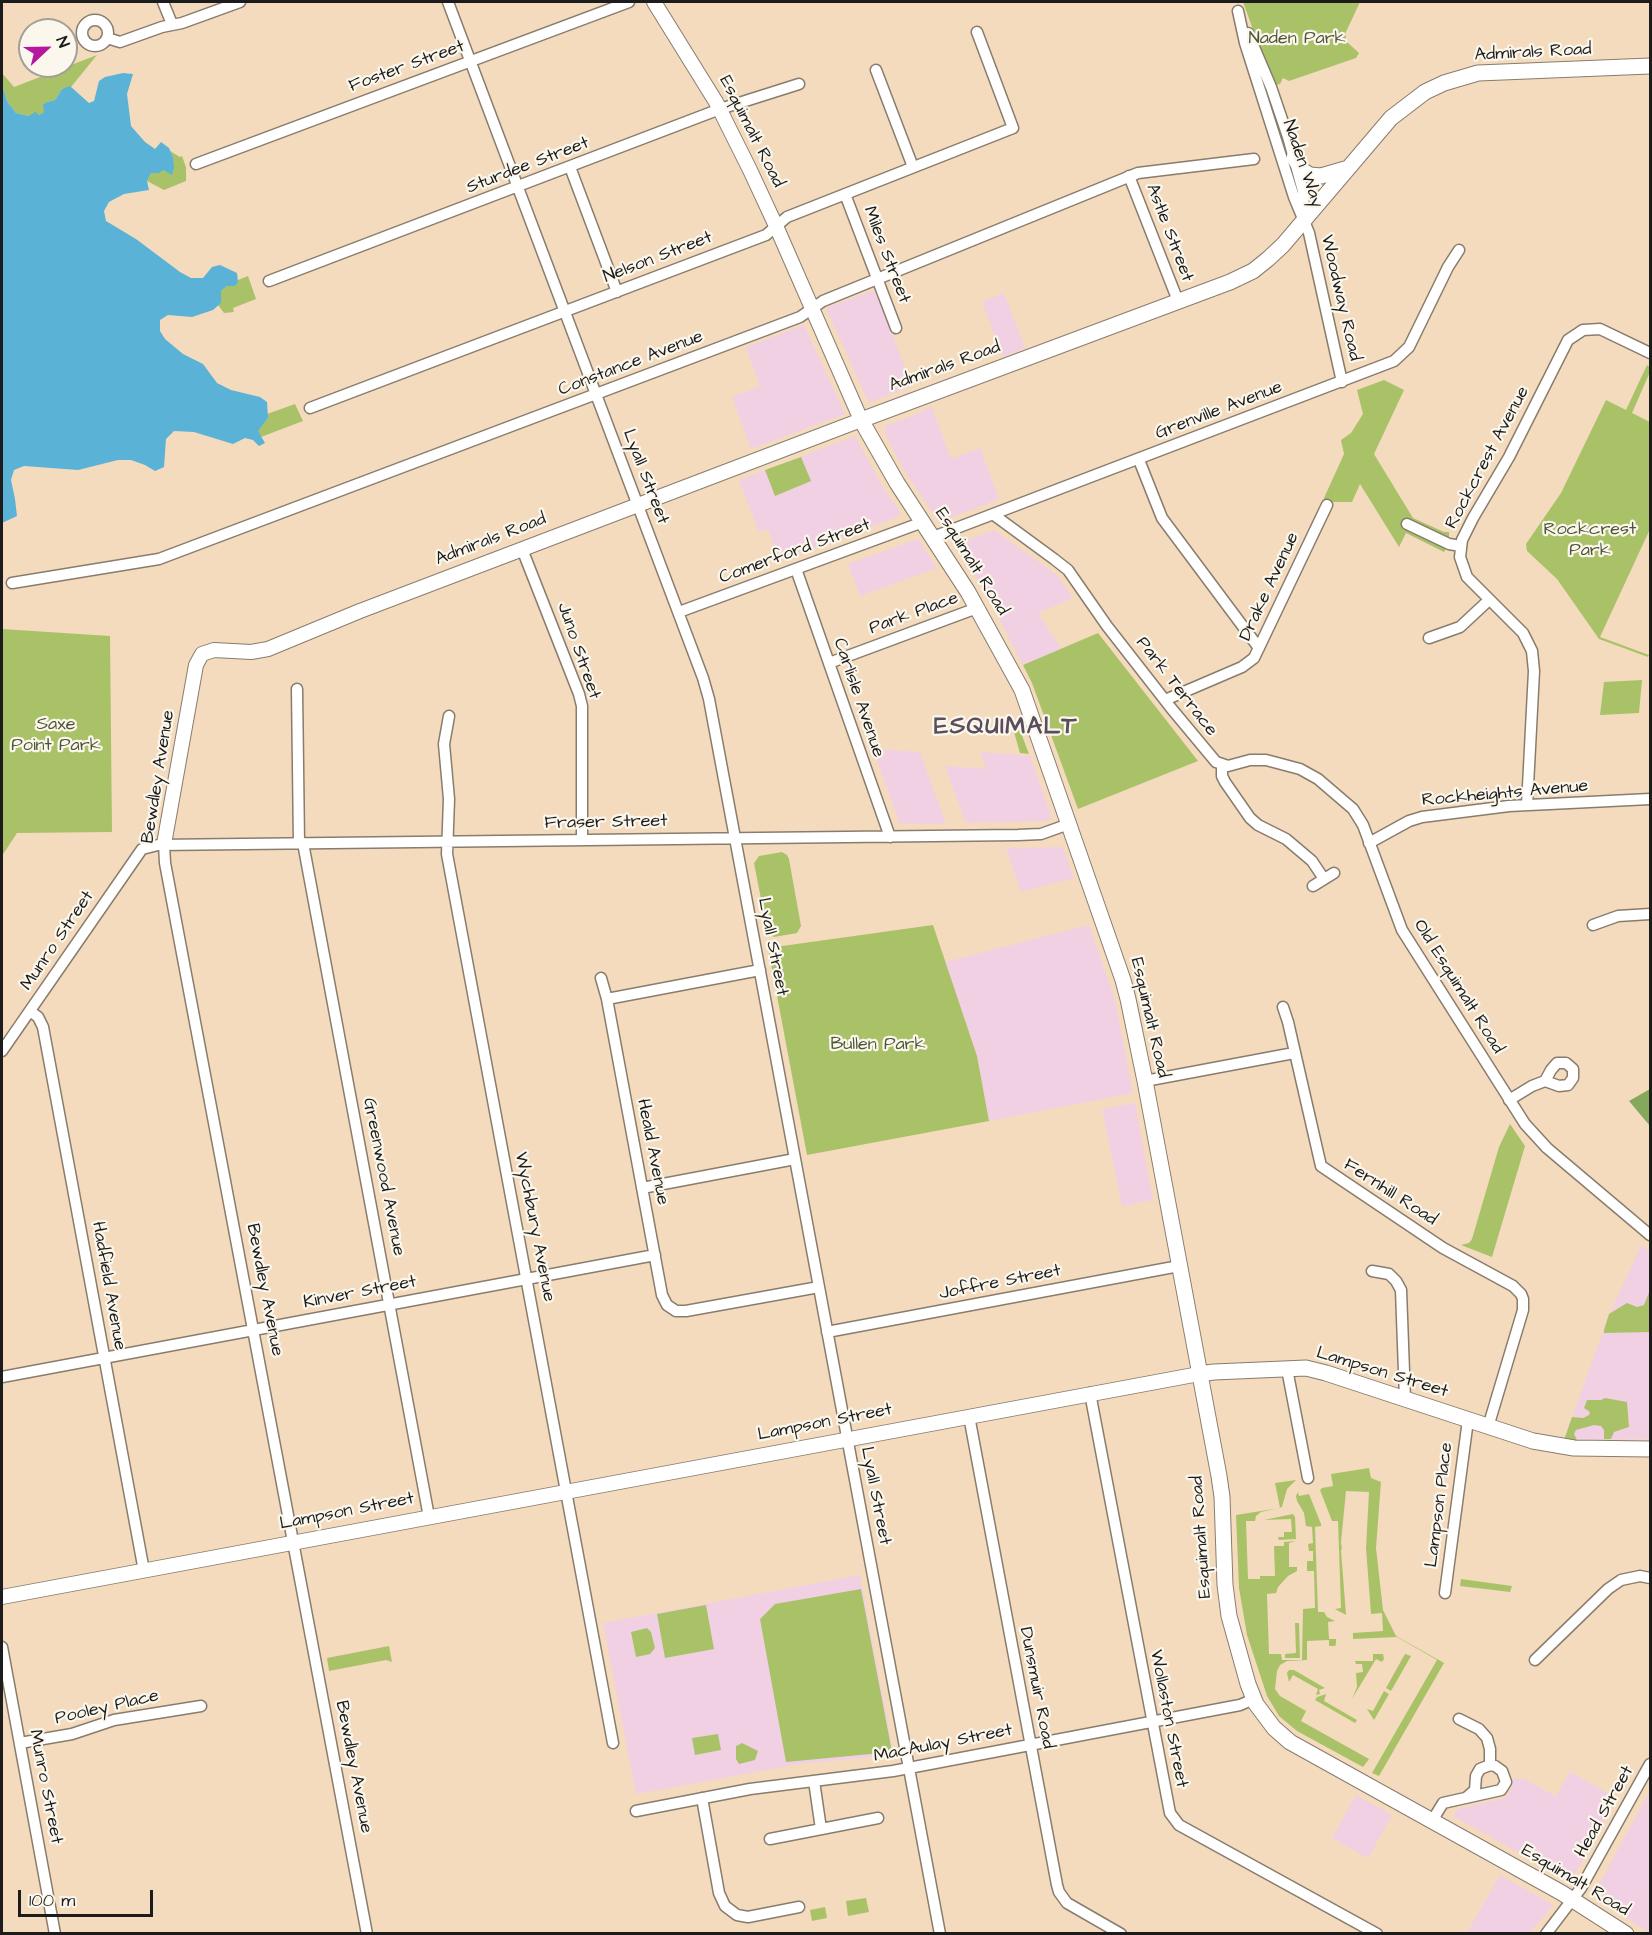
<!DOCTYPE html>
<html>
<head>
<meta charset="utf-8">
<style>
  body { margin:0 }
  #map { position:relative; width:1652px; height:1935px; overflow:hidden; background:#f4dbbe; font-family:"Architects Daughter",sans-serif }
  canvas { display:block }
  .frame { position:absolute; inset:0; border:3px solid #1c1c1c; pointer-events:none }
  .north { position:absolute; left:18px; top:18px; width:60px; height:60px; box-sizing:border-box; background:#fbf7ec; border:2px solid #a29f99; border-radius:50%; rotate:68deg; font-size:16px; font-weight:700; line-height:24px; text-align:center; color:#1c1c1c }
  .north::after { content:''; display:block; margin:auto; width:21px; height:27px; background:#b5179e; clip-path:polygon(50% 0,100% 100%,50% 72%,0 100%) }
  .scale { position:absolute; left:18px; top:1890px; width:135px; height:27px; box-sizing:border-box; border:3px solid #1c1c1c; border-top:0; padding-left:8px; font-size:18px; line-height:21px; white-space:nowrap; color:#1c1c1c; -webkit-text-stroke:4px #fbf7ec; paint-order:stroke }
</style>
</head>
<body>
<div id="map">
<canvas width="1652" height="1935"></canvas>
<div class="frame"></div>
<div class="north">N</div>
<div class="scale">100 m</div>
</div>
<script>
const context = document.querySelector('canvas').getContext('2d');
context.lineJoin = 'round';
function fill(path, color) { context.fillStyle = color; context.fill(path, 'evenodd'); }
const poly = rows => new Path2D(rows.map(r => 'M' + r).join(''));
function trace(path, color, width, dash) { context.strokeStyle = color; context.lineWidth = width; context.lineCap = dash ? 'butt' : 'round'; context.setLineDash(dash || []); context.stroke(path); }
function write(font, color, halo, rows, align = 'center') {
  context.font = font + ' "Architects Daughter",sans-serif'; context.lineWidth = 4.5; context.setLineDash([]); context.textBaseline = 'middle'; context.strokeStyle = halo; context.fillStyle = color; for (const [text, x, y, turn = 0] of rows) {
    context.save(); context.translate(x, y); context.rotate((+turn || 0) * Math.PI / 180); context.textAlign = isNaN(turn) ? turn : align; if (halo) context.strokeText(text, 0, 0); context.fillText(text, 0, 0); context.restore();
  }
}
fill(poly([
  [875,290,912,386,869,403,826,308],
  [1004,293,1025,348,1003,357,982,302],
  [804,325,845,414,751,449,732,397,760,386,746,347],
  [931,406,951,459,980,448,999,499,939,522,905,472,885,434,885,426,922,412],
  [855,436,882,486,900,512,898,517,779,561,768,529,759,532,739,480],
  [994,530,1057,575,1073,598,1038,613,1061,649,1023,665,989,599,955,545],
  [918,539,937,568,860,596,848,564],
  [873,749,920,752,946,824,900,824],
  [980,752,1030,756,1051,815,1048,821,966,823,945,766,986,769],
  [1063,847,1074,878,1021,892,1006,848],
  [1089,925,1115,1000,1133,1093,989,1121,977,1056,945,962],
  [1135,1103,1153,1200,1122,1206,1102,1109],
  [1642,1244,1650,1254,1650,1439,1564,1440,1609,1315],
  [860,1575,894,1755,800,1764,636,1794,603,1623],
  [1570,1772,1617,1798,1571,1882,1453,1816,1458,1809,1505,1798,1511,1790,1513,1778,1524,1779,1556,1796],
  [1650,1790,1650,1933,1599,1901,1595,1892],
  [1356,1795,1392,1815,1368,1858,1332,1838],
  [1500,1875,1553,1905,1530,1933,1467,1933]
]), '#f1d0e3');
fill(poly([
  [1243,2,1360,2,1345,34,1347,42,1359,53,1356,58,1289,81,1283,78,1280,84,1276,85,1259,46],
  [97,55,71,87,62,89,55,100,47,102,44,112,39,115,29,116,16,113,7,101,2,85,2,73,14,87],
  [170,151,180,157,182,156,186,167,186,181,164,190,147,181,151,173,163,170,172,174,173,157],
  [248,276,256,299,233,308,234,312,224,313,218,305,221,303,221,291,227,286,238,282,238,280],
  [1647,365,1650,367,1650,372,1632,413,1650,422,1650,529,1600,637,1649,655,1648,657,1599,639,1557,579,1527,551,1526,544,1561,493,1606,400,1626,410],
  [1384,380,1404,390,1374,454,1413,518,1444,532,1449,532,1449,544,1444,552,1406,533,1399,547,1360,484,1352,502,1333,502,1327,505,1324,498,1344,454,1341,440,1351,433,1363,414,1357,390],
  [295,404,303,421,261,437,257,431,268,418,267,414],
  [801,457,811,481,775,496,765,470],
  [2,629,110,636,112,832,17,833,2,856],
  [1098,633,1198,761,1078,809,1032,683,1023,665],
  [1642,680,1639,713,1600,715,1604,682],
  [1011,716,1013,721,1016,720,1029,754,1020,753,1012,725,1009,719,1006,720,1005,718],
  [782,852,787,855,789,859,801,926,797,933,774,937,769,934,767,930,754,863,759,856],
  [933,925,977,1056,989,1121,807,1155,768,948],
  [1510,1124,1525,1146,1492,1257,1461,1245,1469,1243,1472,1239,1499,1147],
  [1650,1290,1650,1332,1604,1333,1604,1330,1609,1314,1627,1303,1637,1307,1644,1305],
  [1605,1398,1627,1402,1629,1427,1614,1432,1611,1439,1604,1439,1604,1430,1601,1426,1594,1425,1576,1430,1574,1434,1577,1440,1564,1440,1572,1417,1583,1418,1589,1415,1590,1412,1584,1408,1587,1400,1601,1400],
  [1369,1468,1371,1478,1381,1482,1376,1548,1383,1610,1396,1636,1444,1663,1379,1776,1372,1773,1437,1660,1397,1637,1353,1639,1353,1633,1383,1631,1382,1613,1371,1614,1366,1548,1369,1492,1346,1491,1341,1542,1342,1549,1341,1550,1346,1615,1335,1609,1341,1608,1338,1521,1332,1521,1320,1490,1322,1488,1333,1486,1331,1474],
  [1296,1480,1287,1489,1282,1507,1279,1508,1261,1512,1256,1516,1255,1521,1246,1521,1248,1579,1260,1579,1260,1576,1275,1576,1274,1546,1284,1546,1284,1542,1296,1541,1289,1543,1289,1567,1297,1567,1297,1571,1288,1576,1278,1587,1276,1593,1267,1594,1269,1654,1281,1654,1282,1660,1302,1660,1303,1609,1315,1608,1314,1571,1307,1571,1307,1561,1313,1561,1313,1551,1309,1551,1308,1544,1313,1543,1312,1527,1306,1526,1304,1513,1297,1501,1296,1496,1298,1492,1299,1496,1309,1494,1321,1524,1321,1526,1315,1527,1318,1612,1324,1612,1327,1617,1335,1621,1328,1622,1329,1639,1336,1639,1336,1644,1335,1646,1329,1646,1329,1640,1307,1641,1307,1660,1287,1661,1280,1665,1277,1671,1275,1689,1280,1696,1306,1711,1301,1721,1369,1759,1363,1767,1297,1731,1279,1716,1267,1696,1247,1635,1239,1588,1236,1515,1280,1508,1275,1483],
  [1293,1514,1295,1517,1296,1539,1279,1540,1278,1537,1284,1537,1284,1532,1292,1532,1291,1519,1264,1520],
  [1461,1579,1512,1586,1510,1592,1460,1586],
  [861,1589,892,1752,786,1762,760,1619,775,1604],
  [706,1605,714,1649,665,1658,657,1614],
  [1295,1623,1299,1623,1300,1658,1285,1658,1285,1654,1296,1653],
  [647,1628,651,1632,655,1648,650,1654,636,1657,631,1632],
  [389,1646,392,1662,386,1660,329,1671,327,1658],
  [1373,1654,1383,1654,1384,1659,1382,1662,1376,1659,1352,1699,1357,1687,1356,1673,1363,1672,1362,1664,1356,1664,1355,1661,1373,1661],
  [1405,1654,1411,1656,1391,1691,1386,1688],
  [1289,1670,1294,1670,1325,1688,1319,1690,1320,1694,1316,1695,1318,1689,1293,1675,1289,1682,1287,1673],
  [1384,1691,1389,1694,1374,1720,1367,1709,1373,1711],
  [1326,1694,1324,1701,1357,1720,1355,1723,1315,1700,1317,1697],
  [718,1734,721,1750,695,1755,692,1738],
  [742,1743,758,1751,755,1760,739,1764,736,1759,736,1746],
  [866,1898,869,1912,848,1916,846,1901],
  [825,1907,827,1918,812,1921,810,1910]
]), '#a9c268');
fill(poly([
  [1650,1089,1650,1126,1629,1101]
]), '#86a85c');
fill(poly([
  [123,73,133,74,127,94,131,126,145,142,155,149,161,142,169,148,173,157,174,167,172,175,163,170,159,173,151,173,147,181,149,190,124,194,109,202,104,211,106,221,136,239,180,272,191,278,203,278,212,267,220,265,237,273,238,282,235,286,227,286,221,291,221,303,213,310,192,317,168,315,160,320,160,331,165,339,183,354,203,364,217,383,231,390,260,397,267,402,268,418,258,431,265,443,259,446,253,440,245,438,233,444,194,432,174,431,166,439,164,467,155,471,145,465,131,460,118,460,78,470,24,466,14,470,11,480,15,499,17,516,2,523,2,85,7,101,16,113,29,116,35,112,39,115,44,112,43,105,47,102,55,100,62,89,70,86,89,103,94,101,99,81,105,77]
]), '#5ab2d7');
const minor = poly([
  [163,2,172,24],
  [448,2,703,678,709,699,940,1934],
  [1238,11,1245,43,1294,197,1309,233,1342,382],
  '82 33a13 13 0 1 1 26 0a13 13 0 1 1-26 0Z',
  [1248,33,1271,87,1288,137,1303,191,1304,215],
  [107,38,120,42,162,27,182,23,240,2],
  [876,70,913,167],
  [196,164,629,2],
  [570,167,617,292],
  [1129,176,1178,301],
  [845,194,896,328],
  [269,281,720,109,799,84],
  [310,408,766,235,787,217,1013,128,977,32],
  [1139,460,1162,518,1259,648],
  [994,515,1054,559,1068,570,1107,626,1171,708,1216,762,1228,766,1250,760,1266,760,1300,769,1318,779,1353,809,1363,825,1402,930,1525,1124,1547,1148,1650,1235],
  [1407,524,1449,544,1461,546],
  [933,537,1394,361,1409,347,1448,267,1459,250],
  [522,549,579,694,582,706,582,840],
  [796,569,890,837],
  [12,583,159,559,800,317,823,301,1138,173,1254,159],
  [679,612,923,522],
  [1429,638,1460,627,1489,600],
  [829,663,977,608],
  [297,689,299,843],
  [1165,700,1242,667,1254,658,1327,505],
  [449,716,444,744,449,799,447,854,613,1743],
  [1222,765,1222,776,1225,782,1250,818,1258,825,1286,839,1312,861,1324,879],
  [1527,805,1534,671,1532,651,1523,633,1467,577,1460,557,1462,540,1473,518,1509,457,1568,340,1583,330,1600,329,1650,353],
  [303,843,429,1517],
  [1369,843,1409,821,1422,817,1509,806,1650,799],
  [164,844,165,863,367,1934],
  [1313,886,1334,873],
  [1593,925,1618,916,1650,914],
  [601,978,607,999,662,1295,667,1305,676,1311,686,1311,819,1287],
  [607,999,760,970],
  [1283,1007,1288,1022,1321,1166,1443,1248,1513,1286,1521,1294,1523,1299,1523,1310,1488,1427],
  [30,1011,38,1017,43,1027,144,1571],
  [2,1051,142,849,158,845,1018,835,1041,834,1069,824],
  [1145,1081,1294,1053],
  [1509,1100,1532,1086,1545,1081,1559,1086,1568,1085,1573,1078,1573,1069,1566,1063,1557,1063,1551,1070,1545,1081],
  [642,1188,795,1159],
  [1372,1271,1389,1274,1396,1281,1401,1290,1405,1399],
  [827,1332,1179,1266],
  [1287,1369,1308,1478],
  [2,1377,655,1255],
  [1090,1393,1170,1813,1179,1825,1377,1934],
  [969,1416,1057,1885,1059,1892,1067,1903,1121,1934],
  [1445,1593,1468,1420],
  [2,1647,55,1934],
  [1535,1660,1608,1589,1621,1580,1640,1576,1650,1578],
  [1459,1719,1479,1729,1487,1738,1490,1749,1490,1765],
  [20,1743,72,1734,114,1720,201,1706],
  [814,1781,821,1829],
  [702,1798,719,1893,725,1906,737,1915,748,1917,799,1907],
  [636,1811,750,1789,893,1771,1240,1705,1254,1699],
  [1432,1821,1443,1803,1501,1790,1506,1782,1502,1771,1495,1766,1490,1765,1480,1769,1476,1776,1475,1790,1467,1797],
  [770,1839,878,1818],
  [1546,1934,1581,1888,1650,1764]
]);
const tertiary = poly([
  [164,844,196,665,202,654,214,650,251,652,268,649,360,611,861,420,776,226,750,170,716,102,654,2],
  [2,1597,1199,1374]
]);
const secondary = poly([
  [1294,158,1303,171,1310,175,1321,176,1345,169],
  [1199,1374,1214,1372,1306,1368,1326,1373,1533,1441,1574,1448,1650,1449],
  [1626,1934,1562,1893,1290,1742,1274,1728,1256,1704,1248,1684,1229,1616,1225,1585,1222,1497,1219,1476,1145,1081,1128,999,1123,980,1022,690,968,592,897,483,861,420,1230,282,1253,271,1268,259,1283,245,1391,118,1425,92,1444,83,1478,73,1650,66]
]);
trace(minor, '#887c6d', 13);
trace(tertiary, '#887c6d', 16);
trace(secondary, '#887c6d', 17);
trace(minor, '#fff', 10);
trace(tertiary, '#fff', 14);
trace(secondary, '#fff', 15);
write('18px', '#4d5637', '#fbf7ec', [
  ["Naden Park",1297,39],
  ["Rockcrest",1590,530],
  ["Park",1590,551],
  ["Saxe",56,725],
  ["Point Park",56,746],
  ["Bullen Park",878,1045]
]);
write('18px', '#1c1c1c', '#fbf7ec', [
  ["Admirals Road",1533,53,-3],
  ["Foster Street",407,67,-20],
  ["Esquimalt Road",751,132,63],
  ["Naden Way",1302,164,71],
  ["Sturdee Street",528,166,-21],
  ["Astle Street",1169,233,69],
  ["Miles Street",886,255,69],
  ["Nelson Street",658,258,-21],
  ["Woodway Road",1340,298,77],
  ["Constance Avenue",631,364,-21],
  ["Admirals Road",945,367,-20],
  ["Grenville Avenue",1219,411,-21],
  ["Rockcrest Avenue",1488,458,-62],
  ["Lyall Street",645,477,69],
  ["Admirals Road",491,540,-21],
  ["Comerford Street",795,552,-20],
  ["Esquimalt Road",971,562,58],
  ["Drake Avenue",1270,587,-65],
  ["Park Place",914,614,-20],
  ["Juno Street",578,651,71],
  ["Park Terrace",1176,687,52],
  ["Carlisle Avenue",858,698,71],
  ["Bewdley Avenue",159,777,-81],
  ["Rockheights Avenue",1505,794,-5],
  ["Fraser Street",606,823,-1],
  ["Munro Street",58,941,-56],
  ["Lyall Street",772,947,79],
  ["Old Esquimalt Road",1458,987,58],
  ["Esquimalt Road",1149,1018,77],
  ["Heald Avenue",652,1152,79],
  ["Greenwood Avenue",383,1177,79],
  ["Fernhill Road",1390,1193,33],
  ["Wychbury Avenue",534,1227,79],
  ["Joffre Street",1000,1283,-11],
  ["Hadfield Avenue",108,1286,80],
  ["Bewdley Avenue",264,1290,79],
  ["Kinver Street",360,1293,-11],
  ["Lampson Street",1382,1373,17],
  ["Lampson Street",825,1423,-11],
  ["Lyall Street",875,1496,79],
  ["Lampson Place",1440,1505,-83],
  ["Lampson Street",347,1512,-11],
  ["Esquimalt Road",1202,1537,-94],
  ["Dunsmuir Road",1036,1688,79],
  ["Pooley Place",107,1708,-13],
  ["Wollaston Street",1168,1719,79],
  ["MacAulay Street",943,1744,-11],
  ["Bewdley Avenue",353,1767,79],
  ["Munro Street",45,1787,79],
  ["Head Street",1605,1812,-61],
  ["Esquimalt Road",1575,1881,31]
]);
context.letterSpacing = '1.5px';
write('bold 24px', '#594e5b', '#fbf7ec', [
  ["ESQUIMALT",1006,728]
]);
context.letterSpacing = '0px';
</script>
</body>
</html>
